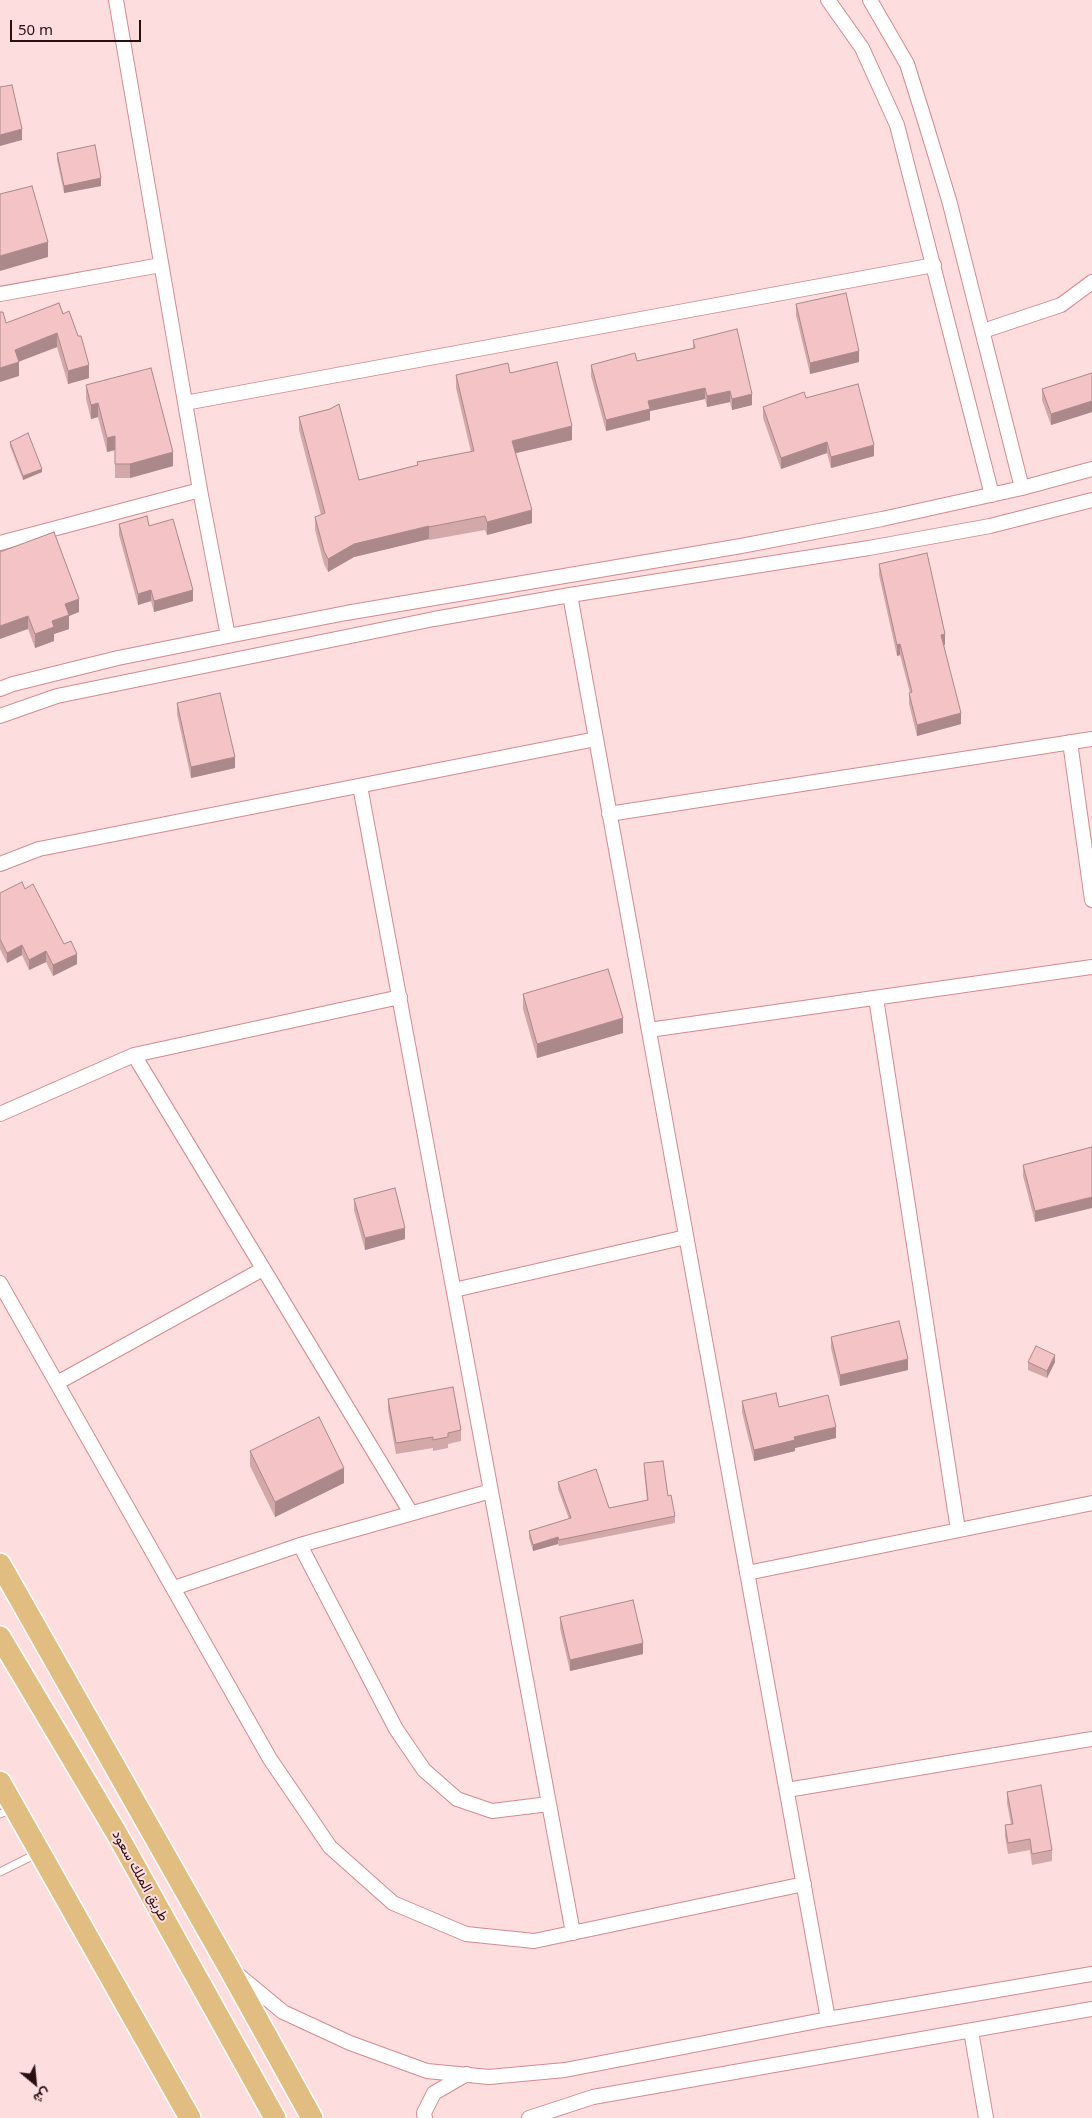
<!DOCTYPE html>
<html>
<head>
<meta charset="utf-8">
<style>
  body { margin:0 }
  #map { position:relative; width:1092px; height:2118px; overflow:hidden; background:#fdddde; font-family:"Noto Sans",Vazirmatn,sans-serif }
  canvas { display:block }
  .north { position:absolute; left:10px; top:2058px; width:50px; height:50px; -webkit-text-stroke:4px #fdddde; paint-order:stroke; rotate:152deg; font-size:14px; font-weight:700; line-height:20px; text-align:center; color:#2b1012 }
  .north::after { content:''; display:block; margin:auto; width:18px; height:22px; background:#2b1012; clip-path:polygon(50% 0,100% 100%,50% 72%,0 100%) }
  .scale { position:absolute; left:10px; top:20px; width:131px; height:22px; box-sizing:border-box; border:2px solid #2b1012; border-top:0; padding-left:6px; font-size:15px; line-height:18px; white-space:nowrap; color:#2b1012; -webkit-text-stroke:4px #fdddde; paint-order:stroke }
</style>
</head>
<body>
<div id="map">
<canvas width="1092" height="2118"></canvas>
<div class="north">ش</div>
<div class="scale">50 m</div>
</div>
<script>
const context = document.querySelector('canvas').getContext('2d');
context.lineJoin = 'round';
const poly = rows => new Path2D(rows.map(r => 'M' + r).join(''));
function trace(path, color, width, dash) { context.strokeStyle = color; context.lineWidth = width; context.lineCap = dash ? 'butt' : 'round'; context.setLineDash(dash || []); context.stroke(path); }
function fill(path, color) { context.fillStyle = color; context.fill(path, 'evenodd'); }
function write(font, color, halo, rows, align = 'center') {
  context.font = font + ' "Noto Sans",Vazirmatn,sans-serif'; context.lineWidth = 4; context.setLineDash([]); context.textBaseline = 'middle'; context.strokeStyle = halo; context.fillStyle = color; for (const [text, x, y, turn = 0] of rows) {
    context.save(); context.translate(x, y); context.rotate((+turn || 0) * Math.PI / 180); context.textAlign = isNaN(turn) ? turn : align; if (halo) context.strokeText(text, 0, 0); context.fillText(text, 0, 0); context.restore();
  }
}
const service = poly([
  [0,1814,11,1809],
  [0,1872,38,1853]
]);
const minor = poly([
  [116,0,200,490,228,636],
  [828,0,862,48,897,125,992,495],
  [870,0,907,64,924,118,949,200,1022,488],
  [0,294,161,265],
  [983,331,1061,305,1092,282],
  [185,403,934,265],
  [0,543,200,490],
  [570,595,828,2019],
  [0,689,13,684,118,658,228,636,346,613,741,546,882,519,1022,488,1092,469],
  [0,716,57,696,434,619,570,595,869,548,990,526,1092,500],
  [1070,742,1092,900],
  [360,786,573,1933],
  [609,814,1092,739],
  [0,864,39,849,596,739],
  [876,998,958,1530],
  [649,1030,1092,967],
  [134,1055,411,1513],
  [0,1114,134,1055,400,997],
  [0,1283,270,1759,330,1847,393,1903,466,1934,534,1941,804,1884],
  [454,1290,686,1237],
  [57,1383,263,1269],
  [300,1545,396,1729,424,1770,457,1799,492,1811,549,1804],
  [747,1573,1092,1503],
  [174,1588,300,1545,491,1491],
  [787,1790,1092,1739],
  [237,1974,283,2012,350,2043,427,2071,489,2077,565,2070,828,2019,1092,1974],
  [971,2031,986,2118],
  [425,2118,424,2113,434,2093,467,2074],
  [529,2118,593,2097,1092,2009]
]);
const primary = poly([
  [0,1564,229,1968,312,2118],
  [0,1637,117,1834,275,2118],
  [0,1782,190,2118]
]);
trace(service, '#d38a8f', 9);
trace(minor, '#d38a8f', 16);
trace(primary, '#fff', 24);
trace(service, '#fff', 7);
trace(minor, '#fff', 14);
trace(primary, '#e1bd82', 21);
fill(poly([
  [57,153,101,186,64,193,57,160],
  [59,303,89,378,68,384,57,347,18,362,19,376,6,323],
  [796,304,859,362,810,374,796,315],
  [693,340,752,405,732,410,730,402,707,407,705,399,650,411,650,420,606,431,591,376,591,365,637,361,693,348],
  [510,373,572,440,516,453,532,523,487,535,485,530,429,540,429,539,354,557,328,572,324,564,315,530,315,517,321,515,299,430,299,417,330,409,359,480,417,465,417,462,471,452,456,388,456,375],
  [1092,373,1092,412,1051,425,1042,400,1042,389],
  [86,385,173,466,130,478,115,478,115,450,107,452,98,417,91,419,86,399],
  [806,398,874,456,831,468,827,453,781,469,763,418,763,407],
  [10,442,42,472,23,480,10,446],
  [119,524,149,526,193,601,154,612,151,601,138,605,119,535],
  [0,552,79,612,69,616,69,629,54,634,54,641,35,648],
  [879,564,945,645,944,645,961,724,917,736,909,704,909,693,910,693,900,655,897,656,879,575],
  [177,703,235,768,191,778,177,714],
  [25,889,64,944,77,964,53,976,46,962,29,970,22,955,7,963,0,949,0,893],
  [523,994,623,1033,537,1058,523,1009],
  [1092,1147,1035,1222,1023,1176,1023,1165],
  [354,1199,405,1239,365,1250,354,1210],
  [831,1337,908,1370,840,1386,831,1348],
  [1028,1362,1055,1362,1047,1378,1028,1370],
  [388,1399,461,1430,461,1441,448,1444,448,1448,433,1451,433,1448,396,1454,388,1410],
  [742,1401,836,1438,795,1448,795,1451,754,1461,742,1412],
  [250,1451,344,1483,275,1517,250,1466],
  [644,1463,668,1496,675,1516,675,1523,559,1546,558,1544,533,1551,529,1538,529,1531,569,1519,558,1489,558,1482,609,1508,647,1500,644,1470],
  [560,1617,643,1654,570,1671,560,1628],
  [1007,1792,1052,1850,1052,1861,1032,1865,1030,1850,1008,1854,1005,1836,1005,1825,1011,1824,1007,1803]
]), '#d2a8a9');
fill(poly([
  [22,129,22,140,0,146,0,135],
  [101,178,101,186,64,193,64,186],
  [48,242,48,257,0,271,0,256],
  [57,333,57,347,15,363,15,350],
  [859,351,859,362,810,374,810,363],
  [19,362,19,376,0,382,0,368],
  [89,365,89,378,68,384,68,371],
  [705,388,705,399,650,411,650,420,606,431,606,420,648,401],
  [730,391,730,402,707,407,707,396],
  [752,394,752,405,732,410,732,399],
  [1092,401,1092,412,1051,425,1051,414],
  [98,403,98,417,91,419,91,405],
  [572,426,572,440,512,454,512,441],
  [115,436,115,450,107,452,107,438],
  [827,442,827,453,781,469,781,458],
  [874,445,874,456,831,468,831,457],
  [173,452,173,466,130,478,130,464],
  [42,469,42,472,23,480,23,476],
  [532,510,532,523,487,535,487,522],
  [429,526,429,539,354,557,328,572,328,559,354,544],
  [151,590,151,601,138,605,138,594],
  [193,590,193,601,154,612,154,601],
  [79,599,79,612,69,616,69,629,54,634,54,641,35,648,35,634,52,621,65,604],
  [28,616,28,629,0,639,0,626],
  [945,634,945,645,941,646,941,635],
  [900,644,900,655,897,656,897,645],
  [961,713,961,724,917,736,917,725],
  [235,757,235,768,191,778,191,767],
  [22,945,22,955,7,963,7,953],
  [46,951,46,962,29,970,29,960],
  [77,954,77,964,53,976,53,965],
  [623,1018,623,1033,537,1058,537,1044],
  [1092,1197,1092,1208,1035,1222,1035,1211],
  [405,1228,405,1239,365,1250,365,1238],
  [1055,1355,1055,1362,1047,1378,1047,1371],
  [908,1359,908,1370,840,1386,840,1375],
  [836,1427,836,1438,795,1448,795,1451,754,1461,754,1450,794,1437],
  [344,1468,344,1483,275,1517,275,1502],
  [558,1537,558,1544,533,1551,533,1545],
  [643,1643,643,1654,570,1671,570,1660]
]), '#ab888a');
const building = poly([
  [12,85,22,129,0,135,0,87,12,85],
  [95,145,101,178,64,186,57,153,95,145],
  [32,186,48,242,0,256,0,194,32,186],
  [846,293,859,351,810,363,796,304,846,293],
  [59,303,63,314,69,311,78,336,81,336,89,365,68,371,57,333,15,350,19,362,0,368,0,312,3,312,6,323,59,303],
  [737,329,752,394,732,399,730,391,707,396,705,388,648,401,650,409,606,420,591,365,635,353,637,361,695,348,693,340,737,329],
  [557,362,572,426,512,441,532,510,487,522,485,516,429,527,429,526,354,544,328,559,324,551,315,517,325,513,299,417,330,409,339,404,359,480,418,465,417,462,474,451,456,375,508,363,510,373,557,362],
  [151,368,173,452,130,464,115,464,115,436,107,438,98,403,91,405,86,385,151,368],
  [1092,373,1092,401,1051,414,1042,389,1092,373],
  [858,384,874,445,831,457,827,442,781,458,763,407,804,392,806,398,858,384],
  [28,433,42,469,23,476,10,442,28,433],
  [147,516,149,526,173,519,193,590,154,601,151,590,138,594,119,524,147,516],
  [54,532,79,599,65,604,69,615,52,621,54,627,35,634,28,616,0,626,0,552,54,532],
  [927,553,945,634,941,635,961,713,917,725,909,693,912,692,900,644,897,645,879,564,927,553],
  [220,693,235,757,191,767,177,703,220,693],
  [22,882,25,889,33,884,64,944,71,941,77,954,53,965,46,951,29,960,22,945,7,953,0,939,0,893,22,882],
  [608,969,623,1018,537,1044,523,994,608,969],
  [1092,1147,1092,1197,1035,1211,1023,1165,1092,1147],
  [395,1188,405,1228,365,1238,354,1199,395,1188],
  [899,1321,908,1359,840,1375,831,1337,899,1321],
  [1036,1346,1055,1355,1047,1371,1028,1362,1036,1346],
  [453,1387,461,1430,448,1433,448,1437,433,1440,433,1437,396,1443,388,1399,453,1387],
  [776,1393,779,1407,828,1395,836,1427,794,1437,795,1440,754,1450,742,1401,776,1393],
  [319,1417,344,1468,275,1502,250,1451,319,1417],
  [663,1461,668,1496,671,1495,675,1516,559,1540,558,1537,533,1545,529,1531,571,1518,558,1482,596,1469,609,1508,648,1500,644,1463,663,1461],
  [633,1600,643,1643,570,1660,560,1617,633,1600],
  [1041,1785,1052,1850,1032,1854,1030,1839,1008,1843,1005,1825,1013,1824,1007,1792,1041,1785]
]);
fill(building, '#f4c3c5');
trace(building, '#ab888a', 1);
write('14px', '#2b1012', '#fdddde', [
  ["طريق الملك سعود",140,1876,61]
]);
</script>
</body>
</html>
